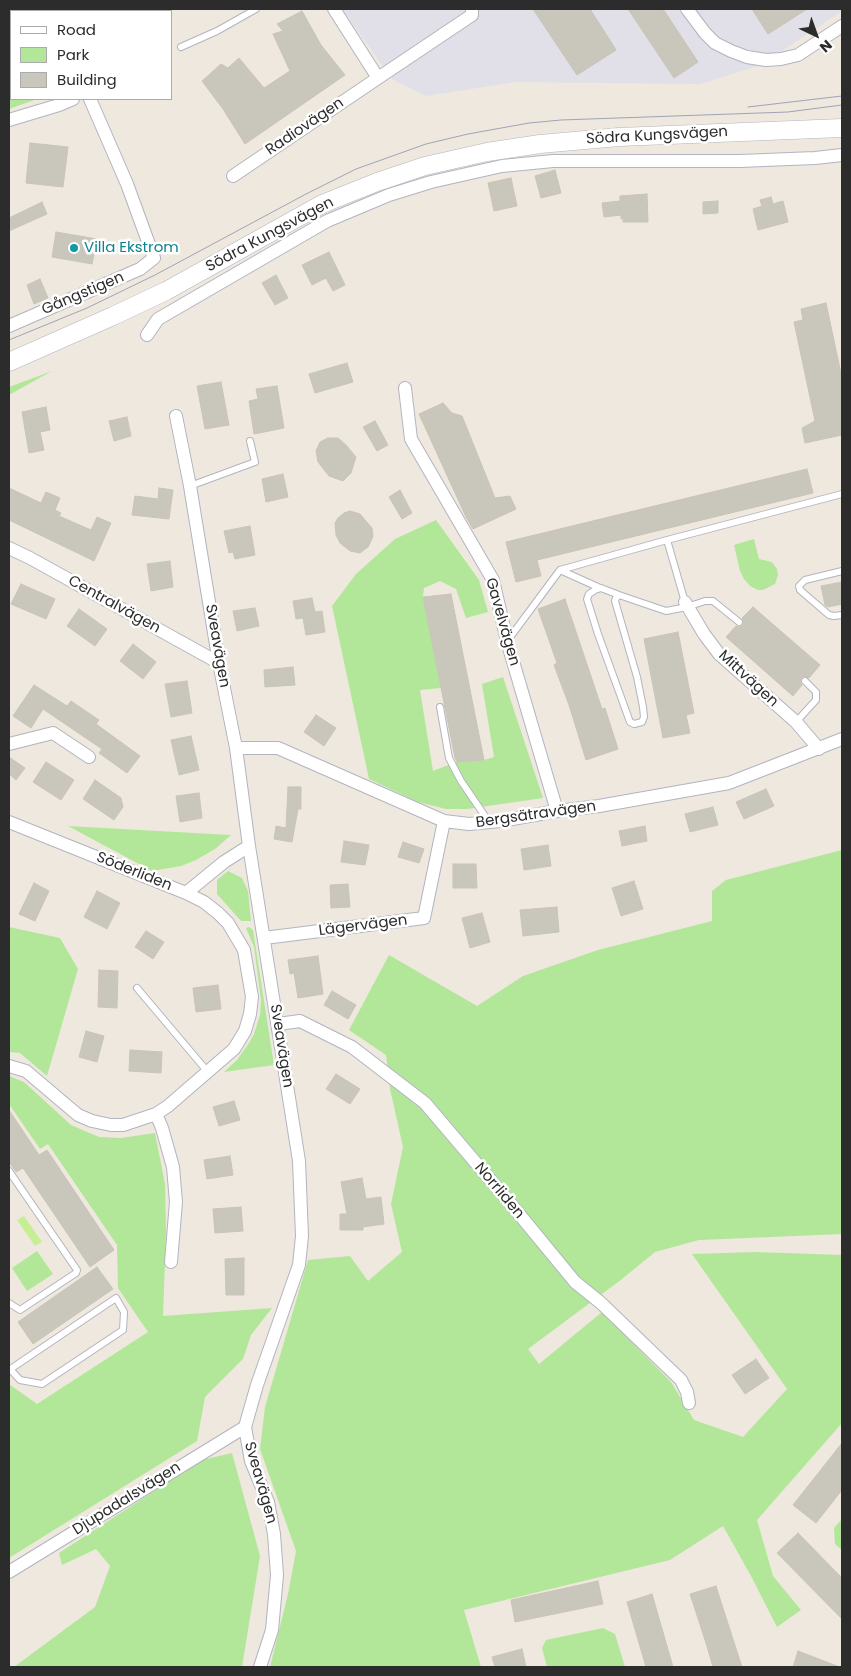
<!DOCTYPE html>
<html>
<head>
<meta charset="utf-8">
<style>
  body { margin:0 }
  #map { position:relative; width:851px; height:1676px; overflow:hidden; background:#eee8de; font-family:Poppins,sans-serif }
  canvas { display:block }
  .frame { position:absolute; inset:0; border:10px solid #2c2c2c; pointer-events:none }
  .legend { position:absolute; left:10px; top:10px; width:162px; height:90px; box-sizing:border-box; background:#fff; border:1px solid #ababab; margin:0; padding:6px 9px; list-style:none; font-size:15px; color:#2c2c2c }
  .legend li { display:flex; align-items:center; gap:10px; height:25px }
  .legend b { width:25px; border:1px solid #ababab }
  .north { position:absolute; left:791px; top:10px; width:50px; height:50px; -webkit-text-stroke:4px #fff; paint-order:stroke; rotate:138deg; font-size:14px; font-weight:700; line-height:20px; text-align:center; color:#2c2c2c }
  .north::after { content:''; display:block; margin:auto; width:18px; height:22px; background:#2c2c2c; clip-path:polygon(50% 0,100% 100%,50% 72%,0 100%) }
</style>
</head>
<body>
<div id="map">
<canvas width="851" height="1676"></canvas>
<div class="frame"></div>
<ul class="legend">
<li><b style="height:6px;background:#fff"></b>Road</li>
<li><b style="height:14px;background:#b2e799"></b>Park</li>
<li><b style="height:14px;background:#c9c6bc"></b>Building</li>
</ul>
<div class="north">N</div>
</div>
<script>
const context = document.querySelector('canvas').getContext('2d');
context.lineJoin = 'round';
function fill(path, color) { context.fillStyle = color; context.fill(path, 'evenodd'); }
const poly = rows => new Path2D(rows.map(r => 'M' + r).join(''));
function trace(path, color, width, dash) { context.strokeStyle = color; context.lineWidth = width; context.lineCap = dash ? 'butt' : 'round'; context.setLineDash(dash || []); context.stroke(path); }
function write(font, color, halo, rows, align = 'center') {
  context.font = font + ' Poppins,sans-serif'; context.lineWidth = 5; context.setLineDash([]); context.textBaseline = 'middle'; context.strokeStyle = halo; context.fillStyle = color; for (const [text, x, y, turn = 0] of rows) {
    context.save(); context.translate(x, y); context.rotate((+turn || 0) * Math.PI / 180); context.textAlign = isNaN(turn) ? turn : align; if (halo) context.strokeText(text, 0, 0); context.fillText(text, 0, 0); context.restore();
  }
}
fill(poly([
  [342,9,842,9,842,11,761,65,700,84,515,82,426,96,393,80]
]), '#e1dfe7');
fill(poly([
  [9,9,38,9,40,11,11,11,11,99,37,99,9,109],
  [52,371,9,395,9,387],
  [436,520,479,580,488,612,466,618,456,589,440,581,424,588,423,597,441,688,420,690,433,771,456,762,484,760,494,757,482,684,503,677,543,798,467,809,446,809,418,802,369,779,332,606,356,574,395,539],
  [754,539,759,559,772,562,777,569,778,575,775,584,763,590,758,590,750,586,744,579,740,571,734,545],
  [68,826,231,835,215,849,196,860,181,866,152,871],
  [842,850,842,1234,699,1240,655,1252,622,1279,528,1349,539,1364,602,1312,671,1382,694,1420,743,1437,787,1389,692,1254,754,1252,842,1255,842,1423,757,1520,773,1576,801,1610,777,1627,751,1576,723,1526,670,1560,464,1610,481,1667,270,1667,288,1594,296,1551,260,1449,265,1407,308,1260,350,1256,368,1281,402,1252,391,1204,403,1147,390,1089,386,1055,349,1030,389,955,477,1006,523,976,598,950,712,921,712,891,726,880],
  [228,871,242,878,248,891,251,921,241,921,217,894,217,880],
  [9,927,60,938,78,969,47,1076,20,1053,9,1052],
  [249,927,253,930,274,1065,224,1072,237,1060,249,1043,254,1034,260,1015,261,1000,254,947,246,928],
  [9,1076,24,1082,71,1125,99,1137,121,1138,155,1133,165,1184,166,1233,163,1316,272,1308,251,1335,243,1359,205,1397,197,1441,9,1558,9,1384,37,1404,148,1332,118,1288,117,1245,48,1144,40,1149,9,1104],
  [37,1251,53,1274,27,1291,12,1268],
  [232,1453,260,1556,242,1667,14,1667,95,1607,110,1566,96,1549,62,1565,59,1553,202,1460],
  [842,1519,842,1550,835,1544,834,1528],
  [603,1628,615,1634,625,1667,547,1667,542,1648,546,1640]
]), '#b2e799');
fill(poly([
  [24,1216,42,1242,35,1246,17,1220]
]), '#c6ee94');
trace(poly([
  [72,9,73,11]
]), '#6dcef4', 4.5);
const building = poly([
  [533,9,590,9,616,50,577,75,533,9],
  [628,9,663,9,698,62,674,78,628,9],
  [752,9,807,9,768,34,752,9],
  [302,11,321,45,345,75,245,144,223,109,202,81,221,64,228,68,239,58,264,88,290,71,273,34,283,31,277,24,302,11],
  [30,143,68,147,63,187,26,183,30,143],
  [555,170,561,193,541,198,535,176,555,170],
  [511,178,517,206,494,211,488,183,511,178],
  [647,194,648,222,623,222,623,218,621,219,621,215,604,217,602,203,620,201,620,196,647,194],
  [771,197,773,204,783,201,788,222,758,230,753,209,762,206,760,200,771,197],
  [718,201,718,213,703,214,703,202,718,201],
  [42,202,47,214,9,231,9,218,42,202],
  [56,232,97,239,92,264,52,257,56,232],
  [329,252,345,285,333,291,326,278,312,285,302,265,329,252],
  [276,275,288,298,275,305,262,283,276,275],
  [40,279,48,298,34,304,27,285,40,279],
  [826,303,842,378,842,435,805,443,802,428,815,421,794,322,803,320,801,309,826,303],
  [347,363,353,382,315,393,309,374,347,363],
  [221,382,229,425,205,429,197,386,221,382],
  [277,386,284,428,254,434,249,401,258,399,256,389,277,386],
  [443,403,452,413,462,416,495,498,510,496,516,509,473,529,466,517,419,414,443,403],
  [46,407,50,430,40,432,44,450,29,453,22,412,46,407],
  [127,417,131,436,114,441,109,421,127,417],
  [375,421,388,445,377,451,363,427,375,421],
  [328,438,338,438,346,445,356,457,351,473,343,481,329,476,318,462,316,451,320,442,328,438],
  [807,469,813,493,537,560,541,576,516,582,506,542,807,469],
  [283,474,288,497,266,502,262,479,283,474],
  [9,488,41,503,46,492,60,498,55,510,61,513,59,516,91,530,97,517,111,523,94,561,9,520,9,488],
  [159,488,173,490,169,519,132,515,135,496,158,499,159,488],
  [400,490,412,513,402,519,389,497,400,490],
  [350,511,360,514,372,528,373,536,371,541,368,547,360,553,350,551,340,543,336,535,335,523,338,518,344,513,350,511],
  [250,526,255,555,235,559,233,552,229,553,224,531,250,526],
  [170,561,173,587,151,591,147,564,170,561],
  [842,582,842,604,828,607,825,605,821,586,842,582],
  [21,584,55,599,46,619,11,604,21,584],
  [451,594,484,760,457,762,455,758,423,597,451,594],
  [312,598,315,612,322,611,325,632,306,635,303,618,296,619,293,601,312,598],
  [565,599,602,709,605,708,618,749,586,760,569,705,554,665,557,663,538,609,565,599],
  [753,607,820,665,809,678,804,676,801,678,800,682,802,685,793,696,726,637,736,626,739,627,743,625,744,622,742,618,753,607],
  [255,608,259,626,237,631,233,611,255,608],
  [79,609,107,629,95,646,67,626,79,609],
  [678,632,694,713,686,715,690,733,663,738,644,639,678,632],
  [133,644,156,662,143,679,120,661,133,644],
  [293,667,295,685,265,687,264,670,293,667],
  [187,681,192,713,171,717,165,684,187,681],
  [34,685,67,706,71,701,99,720,96,724,140,756,127,773,99,753,102,749,43,709,31,728,13,716,34,685],
  [316,715,336,728,324,746,304,732,316,715],
  [191,736,199,770,179,775,171,740,191,736],
  [9,757,25,768,16,780,9,774,9,757],
  [46,762,74,780,61,800,33,782,46,762],
  [95,780,121,798,123,807,114,820,83,799,95,780],
  [288,787,301,787,301,809,298,809,292,842,274,839,276,826,286,828,288,787],
  [766,789,774,806,744,819,736,802,766,789],
  [199,793,202,818,180,822,176,796,199,793],
  [713,807,718,825,690,832,685,814,713,807],
  [645,826,647,841,622,846,619,831,645,826],
  [344,841,369,845,365,865,341,862,344,841],
  [403,842,424,849,419,863,398,857,403,842],
  [548,845,551,866,524,870,521,849,548,845],
  [453,864,476,864,477,888,453,888,453,864],
  [634,881,643,909,621,916,612,888,634,881],
  [34,883,49,891,35,921,19,914,34,883],
  [348,884,350,907,331,908,330,885,348,884],
  [97,891,120,903,107,929,84,917,97,891],
  [557,907,559,932,523,936,520,910,557,907],
  [482,913,490,942,470,948,462,918,482,913],
  [146,931,164,942,153,959,135,947,146,931],
  [318,956,323,994,298,998,294,973,290,974,288,960,318,956],
  [99,970,118,971,117,1008,98,1007,99,970],
  [218,985,221,1009,196,1012,193,988,218,985],
  [332,991,356,1005,348,1019,324,1005,332,991],
  [86,1031,104,1036,97,1062,79,1057,86,1031],
  [130,1050,162,1052,161,1073,129,1071,130,1050],
  [336,1074,360,1089,350,1104,326,1089,336,1074],
  [234,1101,240,1120,219,1126,213,1107,234,1101],
  [9,1110,39,1155,47,1150,114,1250,90,1267,23,1168,16,1172,9,1162,9,1110],
  [230,1156,233,1175,207,1179,204,1160,230,1156],
  [362,1178,366,1199,381,1197,384,1224,363,1227,363,1230,340,1230,340,1214,347,1214,341,1182,362,1178],
  [241,1207,243,1231,215,1233,213,1209,241,1207],
  [244,1258,244,1295,226,1295,225,1259,244,1258],
  [97,1267,113,1289,33,1344,18,1322,97,1267],
  [756,1359,769,1378,745,1394,732,1375,756,1359],
  [842,1443,842,1490,816,1523,793,1505,842,1443],
  [798,1533,842,1578,842,1619,777,1553,798,1533],
  [598,1581,603,1604,515,1622,511,1600,598,1581],
  [716,1586,721,1602,742,1667,713,1667,706,1643,690,1594,716,1586],
  [652,1594,673,1667,646,1667,627,1602,652,1594],
  [522,1649,526,1667,495,1667,492,1657,522,1649],
  [798,1651,837,1666,837,1667,793,1667,798,1651]
]);
fill(building, '#c9c6bc');
trace(building, '#cac4b7', 1);
const lane = poly([
  [181,47,217,31,256,9],
  [190,486,255,462,250,441],
  [667,540,842,494],
  [560,570,600,588],
  [842,571,805,580,799,586,800,590,829,615,834,616,842,615],
  [619,595,601,588,595,590,589,594,587,599,598,634,630,722,634,724,642,722,644,717,643,707,637,677,615,601,616,598,619,595,666,611,687,607,705,601,713,601,739,622],
  [508,640,560,570,667,540,685,602],
  [440,707,449,758,461,781,489,822],
  [796,722,816,700,816,692,805,681],
  [137,988,207,1071],
  [9,1171,77,1270,76,1273,20,1310,9,1303],
  [9,1370,116,1298,124,1312,123,1330,42,1384,20,1380,10,1369]
]);
const street = poly([
  [44,9,46,11],
  [334,9,378,78,472,15,472,9],
  [687,9,705,33,715,43,731,51,747,57,766,60,781,59,798,55,842,26],
  [9,120,59,105,73,99],
  [233,176,378,78],
  [9,326,140,269,154,258,127,184,90,99],
  [147,335,158,319,327,221,389,195,431,182,502,166,553,161,740,161,815,158,842,155],
  [405,388,411,439,493,580,507,641,557,811],
  [176,416,190,486,219,663,236,748,249,846,299,1161,302,1236,299,1265,257,1385,245,1427,251,1461,268,1502,274,1534,277,1575,272,1630,260,1667],
  [9,548,30,558,219,663],
  [685,602,704,634,719,654,796,722,819,749],
  [9,744,53,733,89,757],
  [236,748,278,748,444,821,469,824,501,821,557,811,599,806,729,783,842,739],
  [9,822,186,893,224,862,249,846],
  [264,938,424,918,444,821],
  [278,1024,300,1021,352,1047,425,1103,510,1203,575,1282,601,1303,681,1380,687,1392,689,1403],
  [9,1066,26,1071,78,1115,92,1121,111,1125,123,1125,156,1114,168,1106,234,1049,245,1031,250,1014,252,997,244,950,228,923,218,913,204,902,186,893],
  [156,1114,162,1128,173,1167,176,1202,171,1262],
  [9,1572,245,1427]
]);
const secondary = poly([
  [9,362,113,316,166,291,322,204,377,182,425,166,487,152,540,144,619,137,842,128]
]);
trace(lane, '#b2b4c0', 8);
trace(street, '#b2b4c0', 14);
trace(secondary, '#b2b4c0', 19);
trace(lane, '#fff', 6);
trace(street, '#fff', 12);
trace(secondary, '#fff', 18);
trace(poly([
  [748,107,842,96],
  [9,340,87,308,155,275,306,194,356,169,426,144,468,134,529,123,561,120,788,112,842,105]
]), '#a0a3b7', 1);
for (const [x, y, r, color] of [
  [74,248,5,"#0f9aa8"]
]) { const dot = new Path2D(); dot.arc(x, y, r, 0, 2 * Math.PI); context.fillStyle = color; context.fill(dot); trace(dot, '#fff', 2); }
write('15px', '#2c2c2c', '#fff', [
  ["Radiovägen",305,127,-34],
  ["Södra Kungsvägen",657,136,-3],
  ["Södra Kungsvägen",270,235,-28],
  ["Gångstigen",83,294,-23],
  ["Centralvägen",114,605,29],
  ["Gavelvägen",502,622,74],
  ["Sveavägen",217,646,80],
  ["Mittvägen",748,679,43],
  ["Bergsätravägen",536,815,-8],
  ["Söderliden",134,872,22],
  ["Lägervägen",363,926,-7],
  ["Sveavägen",281,1046,81],
  ["Norrliden",499,1191,50],
  ["Sveavägen",260,1483,74],
  ["Djupadalsvägen",127,1499,-32]
]);
write('15px', '#0d838f', '#fff', [
  ["Villa Ekstrom",84,248]
], 'left');
</script>
</body>
</html>
